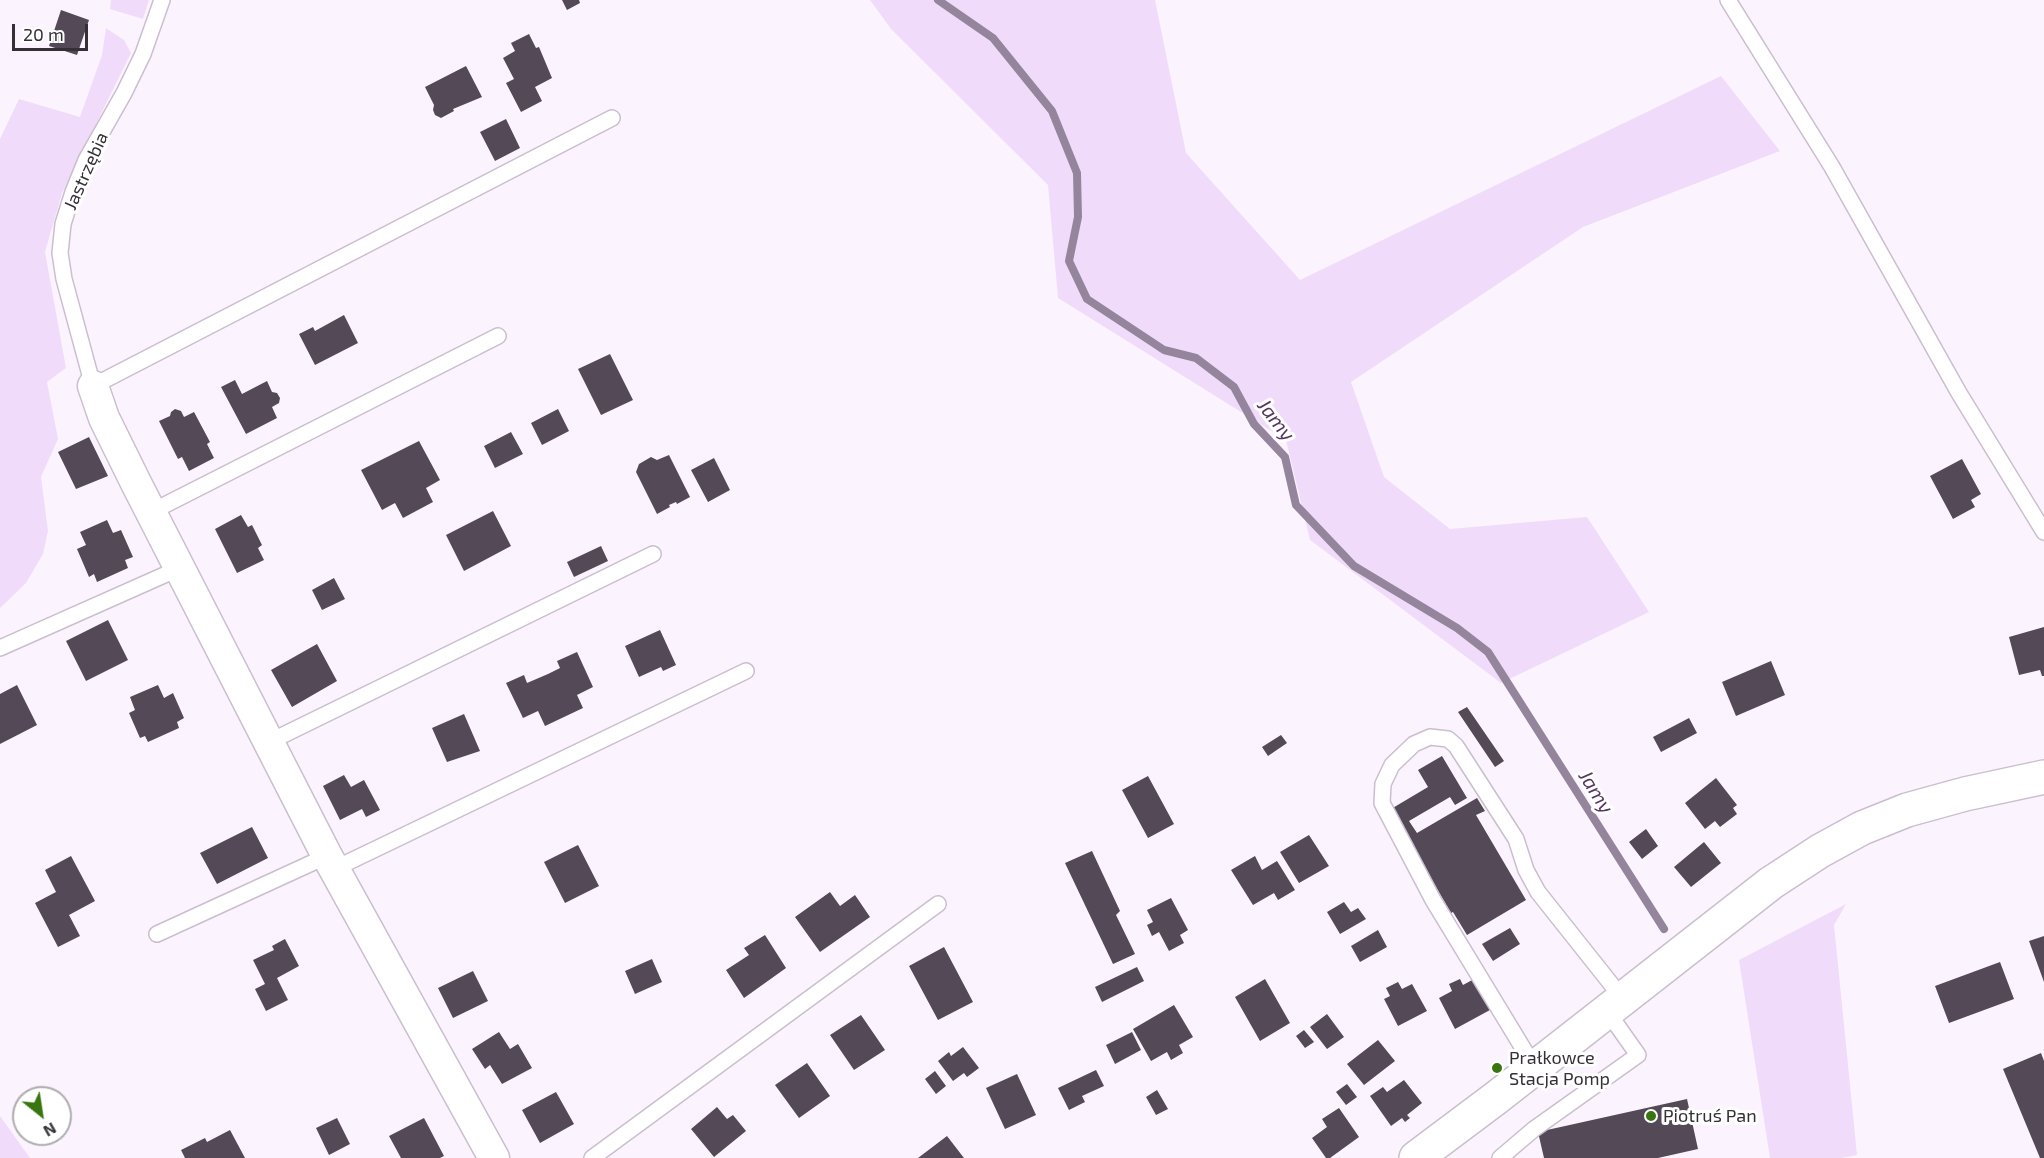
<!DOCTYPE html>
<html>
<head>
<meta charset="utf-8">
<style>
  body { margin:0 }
  #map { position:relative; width:2044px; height:1158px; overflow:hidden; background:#fbf4fe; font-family:"Exo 2",sans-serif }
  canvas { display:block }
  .north { position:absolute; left:12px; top:1086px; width:60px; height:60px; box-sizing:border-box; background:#fff; border:2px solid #aeacaf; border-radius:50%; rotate:150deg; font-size:16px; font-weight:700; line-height:24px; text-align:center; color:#343036 }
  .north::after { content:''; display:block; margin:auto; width:21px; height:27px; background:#397610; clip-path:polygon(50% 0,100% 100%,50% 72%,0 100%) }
  .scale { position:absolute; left:12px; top:24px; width:76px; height:27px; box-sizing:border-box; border:3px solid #343036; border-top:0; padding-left:8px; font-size:18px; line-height:21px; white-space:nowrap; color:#343036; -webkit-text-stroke:4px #fff; paint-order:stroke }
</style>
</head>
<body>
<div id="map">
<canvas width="2044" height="1158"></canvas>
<div class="north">N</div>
<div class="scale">20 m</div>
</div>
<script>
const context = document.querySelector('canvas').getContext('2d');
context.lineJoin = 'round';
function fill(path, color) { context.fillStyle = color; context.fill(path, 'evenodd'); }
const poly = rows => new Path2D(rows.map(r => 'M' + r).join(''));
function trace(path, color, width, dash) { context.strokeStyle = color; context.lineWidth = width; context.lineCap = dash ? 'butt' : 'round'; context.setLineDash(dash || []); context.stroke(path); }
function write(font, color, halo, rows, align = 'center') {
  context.font = font + ' "Exo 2",sans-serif'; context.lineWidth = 6; context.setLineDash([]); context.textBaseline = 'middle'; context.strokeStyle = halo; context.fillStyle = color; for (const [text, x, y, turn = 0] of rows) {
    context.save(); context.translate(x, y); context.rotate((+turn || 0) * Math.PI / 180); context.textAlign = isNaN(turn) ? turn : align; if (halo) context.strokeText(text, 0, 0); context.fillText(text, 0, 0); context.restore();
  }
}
fill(poly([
  [111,0,149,0,143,19,110,9],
  [870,0,1155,0,1186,153,1300,280,1721,76,1780,151,1583,227,1351,382,1384,477,1450,529,1587,517,1649,612,1501,683,1310,540,1286,440,1058,298,1048,185,891,29],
  [106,28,124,40,131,53,62,193,45,252,66,368,47,382,58,439,41,477,48,531,43,554,26,583,0,608,0,139,19,99,80,117,102,55],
  [1846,904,1834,925,1857,1155,1841,1158,1770,1158,1739,960],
  [0,1116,30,1158,0,1158]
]), '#f1dbfa');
trace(poly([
  [938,0,993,38,1052,111,1077,173,1078,217,1069,261,1087,299,1164,350,1196,358,1234,387,1254,424,1285,457,1296,505,1354,566,1457,628,1488,652,1664,929]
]), '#95859c', 8);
fill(poly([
  [562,0,579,0,580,3,567,10],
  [61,10,89,20,77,55,49,46],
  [529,34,536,48,539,47,552,78,535,87,542,101,521,112,506,83,514,79,503,58,515,51,511,43],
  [466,66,482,97,453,109,454,111,441,118,435,115,433,110,434,105,425,87],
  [506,119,520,148,495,161,480,132],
  [344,315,358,343,315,365,299,334,313,327,315,331],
  [610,354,633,400,601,415,578,369],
  [235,380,242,394,267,381,272,392,277,393,280,398,279,403,272,407,277,418,246,434,221,387],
  [175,409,181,411,184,417,194,412,210,442,207,444,214,458,189,471,182,457,178,459,159,421,170,416,171,412],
  [558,409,569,431,542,445,531,423],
  [511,432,523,454,495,468,484,446],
  [89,437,108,476,76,489,58,452],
  [419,441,440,480,426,488,433,502,403,518,395,503,382,510,361,470],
  [669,455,690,497,677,504,676,502,669,505,670,507,657,514,636,472,639,464,651,457,657,460],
  [714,458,730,490,708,502,691,470],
  [1962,459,1981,494,1971,500,1975,507,1953,519,1930,476],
  [493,511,511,546,464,571,446,535],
  [241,515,248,527,252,525,262,545,258,548,264,560,237,573,215,529],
  [107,520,113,533,121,530,133,557,125,560,128,568,97,582,94,574,89,577,77,549,86,545,80,532],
  [601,546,608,561,574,577,567,562],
  [334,578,345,599,322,610,312,590],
  [108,620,128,660,86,681,66,641],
  [2044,627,2044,676,2042,676,2040,670,2019,675,2009,637],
  [660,630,676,665,663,671,661,667,639,677,625,646],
  [317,644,337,681,292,707,271,670],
  [577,652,593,687,577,695,583,708,545,726,538,711,523,718,506,683,524,675,527,683,548,674,560,668,557,661],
  [1771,661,1785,695,1736,716,1722,682],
  [17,685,37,725,0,744,0,694],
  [158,685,164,698,173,693,184,718,177,722,179,728,148,742,145,736,140,738,129,713,135,710,130,697],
  [1467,707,1504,761,1495,767,1458,712],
  [464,714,480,751,447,762,432,728],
  [1689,718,1697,733,1661,752,1653,737],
  [1281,735,1287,743,1268,756,1262,747],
  [1442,756,1467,798,1455,805,1450,797,1409,821,1417,833,1477,798,1485,811,1476,815,1526,900,1467,935,1453,912,1451,913,1391,809,1428,787,1418,770],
  [344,775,351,787,364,780,380,810,366,817,362,809,340,820,323,786],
  [1148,776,1174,824,1148,838,1122,790],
  [1716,778,1737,805,1733,808,1737,814,1720,827,1715,821,1705,829,1685,803],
  [252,827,268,858,217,884,200,853],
  [1646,829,1658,846,1642,859,1629,842],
  [1309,835,1329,866,1299,883,1280,852],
  [1704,842,1721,863,1691,887,1674,867],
  [578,845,599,886,565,903,544,862],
  [1092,851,1120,911,1116,915,1135,954,1113,964,1065,863],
  [71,856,95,901,69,915,80,936,58,947,35,903,56,892,45,870],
  [1255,856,1262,870,1277,861,1295,890,1278,900,1274,893,1253,905,1231,870],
  [830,892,840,906,855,895,870,917,820,952,795,917],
  [1171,898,1188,930,1180,935,1184,943,1169,951,1159,932,1152,936,1147,925,1153,922,1147,910],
  [1344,902,1351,912,1358,908,1366,919,1340,934,1327,912],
  [1510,928,1520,944,1493,961,1482,944],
  [1378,930,1387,947,1360,962,1351,946],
  [765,935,786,968,744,998,726,970,749,955,744,948],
  [2044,936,2044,982,2029,941],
  [285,939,299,966,277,978,288,1000,266,1011,255,989,265,984,253,960,274,950,272,946],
  [944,947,973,1002,938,1020,909,966],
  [652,959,662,982,635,994,625,971],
  [2000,962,2014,999,1949,1023,1935,986],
  [1137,967,1144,981,1102,1002,1095,987],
  [473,971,488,1001,453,1018,438,988],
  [1265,979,1290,1023,1260,1041,1235,997],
  [1460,979,1463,985,1474,979,1490,1010,1455,1029,1439,998,1452,991,1449,984],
  [1398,982,1402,989,1412,984,1427,1011,1398,1026,1384,999,1390,996,1386,988],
  [1174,1005,1193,1037,1179,1045,1183,1053,1171,1060,1167,1052,1151,1061,1133,1029],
  [1327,1014,1344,1037,1327,1049,1310,1027],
  [861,1015,885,1050,854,1070,830,1035],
  [1304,1030,1314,1042,1305,1048,1296,1036],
  [499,1032,510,1049,518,1044,532,1068,502,1084,490,1065,485,1069,472,1049],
  [1132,1032,1141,1050,1115,1064,1106,1045],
  [1378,1040,1395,1061,1364,1085,1347,1064],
  [963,1047,979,1068,967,1077,964,1073,953,1081,938,1061,949,1052,951,1056],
  [2041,1053,2044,1061,2044,1158,2040,1158,2003,1069],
  [807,1063,830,1096,799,1118,775,1085],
  [1096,1070,1104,1086,1082,1096,1085,1102,1069,1110,1058,1088],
  [935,1071,946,1086,936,1094,925,1079],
  [1017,1074,1036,1115,1005,1129,986,1088],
  [1404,1080,1422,1103,1407,1115,1410,1118,1405,1122,1402,1118,1391,1126,1370,1096,1383,1087,1387,1092],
  [1347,1084,1357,1097,1346,1105,1336,1092],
  [1157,1090,1168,1109,1156,1115,1146,1097],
  [556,1092,574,1124,540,1143,522,1110],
  [1687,1099,1698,1149,1658,1158,1544,1158,1538,1132],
  [717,1107,727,1119,733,1115,746,1131,714,1157,691,1129],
  [1339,1108,1359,1137,1330,1158,1326,1158,1312,1138,1327,1127,1322,1119],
  [337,1118,350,1144,329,1155,316,1128],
  [424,1118,444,1156,440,1158,401,1158,389,1136],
  [230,1130,245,1158,185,1158,181,1150,205,1138,207,1142],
  [947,1136,964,1158,918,1158]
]), '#534957');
const service = poly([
  [162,0,143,54,124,93,86,160,73,192,63,224,60,253,64,279,93,386,612,118],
  [1728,0,1832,167,1959,393,2044,532],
  [151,512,498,336],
  [0,648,180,568],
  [269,742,653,554],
  [334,869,746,671],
  [157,934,327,856],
  [1535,1068,1433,900,1382,803,1383,784,1392,765,1414,744,1430,737,1448,739,1456,746,1516,839,1526,870,1538,892,1623,999],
  [592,1158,938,904],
  [1500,1158,1534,1129,1638,1055,1607,1011]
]);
const minor = poly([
  [93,386,104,418,136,483,327,856,494,1158]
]);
const primary = poly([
  [1416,1158,1496,1098,1771,883,1820,851,1862,828,1907,810,1965,794,2044,777]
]);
trace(service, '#cabecf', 18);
trace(minor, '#cabecf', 33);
trace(primary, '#cabecf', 36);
trace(service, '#fff', 15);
trace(minor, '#fff', 30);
trace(primary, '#fff', 33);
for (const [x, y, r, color] of [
  [1497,1068,6,"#397610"],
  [1651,1116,6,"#397610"]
]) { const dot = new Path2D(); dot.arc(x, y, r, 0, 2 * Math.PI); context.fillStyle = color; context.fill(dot); trace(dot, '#fff', 2); }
write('18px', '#343036', '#fff', [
  ["Jastrzębia",86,171,-66]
]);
write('18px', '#343036', '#fff', [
  ["Prałkowce",1509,1058],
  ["Stacja Pomp",1509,1079],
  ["Piotruś Pan",1663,1116]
], 'left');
write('italic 20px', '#553660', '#fff', [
  ["Jamy",1276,420,52],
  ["Jamy",1596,792,58]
]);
</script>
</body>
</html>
